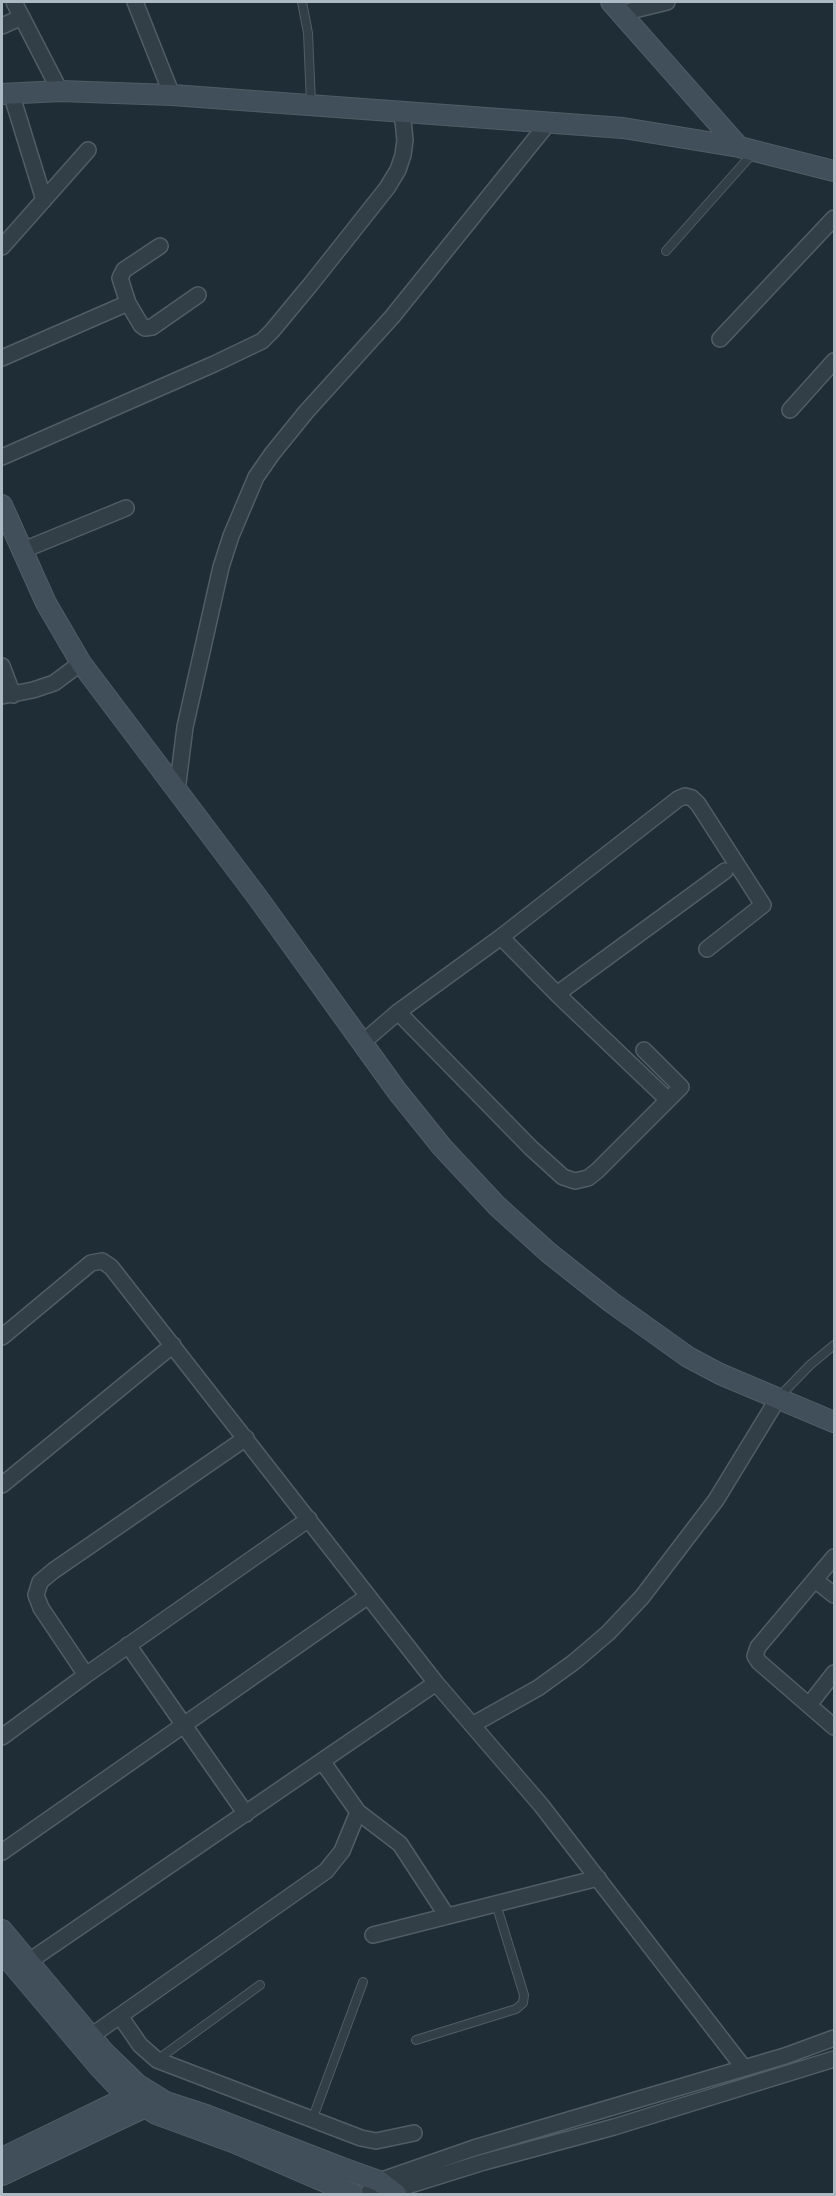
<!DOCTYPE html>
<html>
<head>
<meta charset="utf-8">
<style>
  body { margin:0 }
  #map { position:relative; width:836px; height:2196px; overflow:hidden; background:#1f2e36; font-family:"Nunito Sans",sans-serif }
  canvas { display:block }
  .frame { position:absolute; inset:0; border:3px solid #acbac4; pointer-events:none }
</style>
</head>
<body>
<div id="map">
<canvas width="836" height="2196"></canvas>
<div class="frame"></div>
</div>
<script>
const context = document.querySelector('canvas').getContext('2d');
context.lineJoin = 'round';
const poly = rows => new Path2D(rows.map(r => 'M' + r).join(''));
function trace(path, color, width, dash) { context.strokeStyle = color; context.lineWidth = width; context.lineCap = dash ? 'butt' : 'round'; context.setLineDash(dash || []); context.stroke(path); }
const lane = poly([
  [302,2,308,33,311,103],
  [666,251,753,153],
  [780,1396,810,1365,834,1345],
  [416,2040,516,2009,523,2003,524,1995,496,1904],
  [157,2060,260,1985],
  [312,2120,363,1982]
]);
const street = poly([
  [14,2,60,91],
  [135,2,172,95],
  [622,13,667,2],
  [2,26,22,17],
  [11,93,44,200],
  [160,246,124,270,120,278,128,303,141,325,145,328,152,327,198,295],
  [2,247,88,150],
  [720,339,834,218],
  [2,358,128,303],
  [790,410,834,361],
  [2,457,214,364,262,341,272,331,311,284,387,188,398,170,403,155,405,140,402,111],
  [21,551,126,508],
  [2,666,13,695],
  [2,696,33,690,54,683,81,663],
  [177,791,185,727,221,567,231,536,256,477,272,454,306,412,392,317,549,122],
  [501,937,557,994,725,871],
  [557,994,667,1099],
  [398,1012,531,1148,563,1177,575,1181,588,1178,597,1171,681,1087,644,1050],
  [362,1043,398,1012,501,937,678,799,685,796,692,798,698,804,763,905,707,949],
  [2,1337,91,1263,102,1261,111,1267,436,1683,541,1805,744,2068],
  [2,1485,173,1345],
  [834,1557,758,1647,755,1656,759,1662,834,1727],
  [815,1580,834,1595],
  [128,1645,246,1814],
  [86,1675,41,1608,36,1595,40,1582,53,1571,246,1438],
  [809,1705,834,1673],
  [472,1725,538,1688,574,1662,608,1633,642,1597,716,1500,777,1400],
  [2,1737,86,1675,309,1519],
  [322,1761,358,1812,400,1844,447,1916],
  [2,1852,368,1596],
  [373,1935,598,1878],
  [28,1962,436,1683],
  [120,2016,140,2045,157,2060,361,2138,376,2141,414,2133],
  [91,2036,326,1871,342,1851,358,1812],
  [367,2194,379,2181,474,2148,785,2056,834,2038],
  [387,2194,391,2191,484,2162,614,2127,834,2059]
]);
const secondary = poly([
  [611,2,739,147],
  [2,94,60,91,172,95,623,128,739,147,834,171],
  [2,505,46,603,81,663,258,898,397,1091,442,1147,497,1206,549,1253,611,1302,688,1357,720,1374,834,1422],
  [2,1930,104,2052,137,2084,166,2102,206,2115,340,2167,379,2181,396,2194],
  [2,1952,99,2067,117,2086,137,2102,156,2114,235,2143,353,2194],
  [2,2158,140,2091],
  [2,2175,154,2103]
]);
trace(lane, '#505d65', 10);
trace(street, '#505d65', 18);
trace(secondary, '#505d65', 22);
trace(lane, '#333f47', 8);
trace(street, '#333f47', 15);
trace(secondary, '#404f5a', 20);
</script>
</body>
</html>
